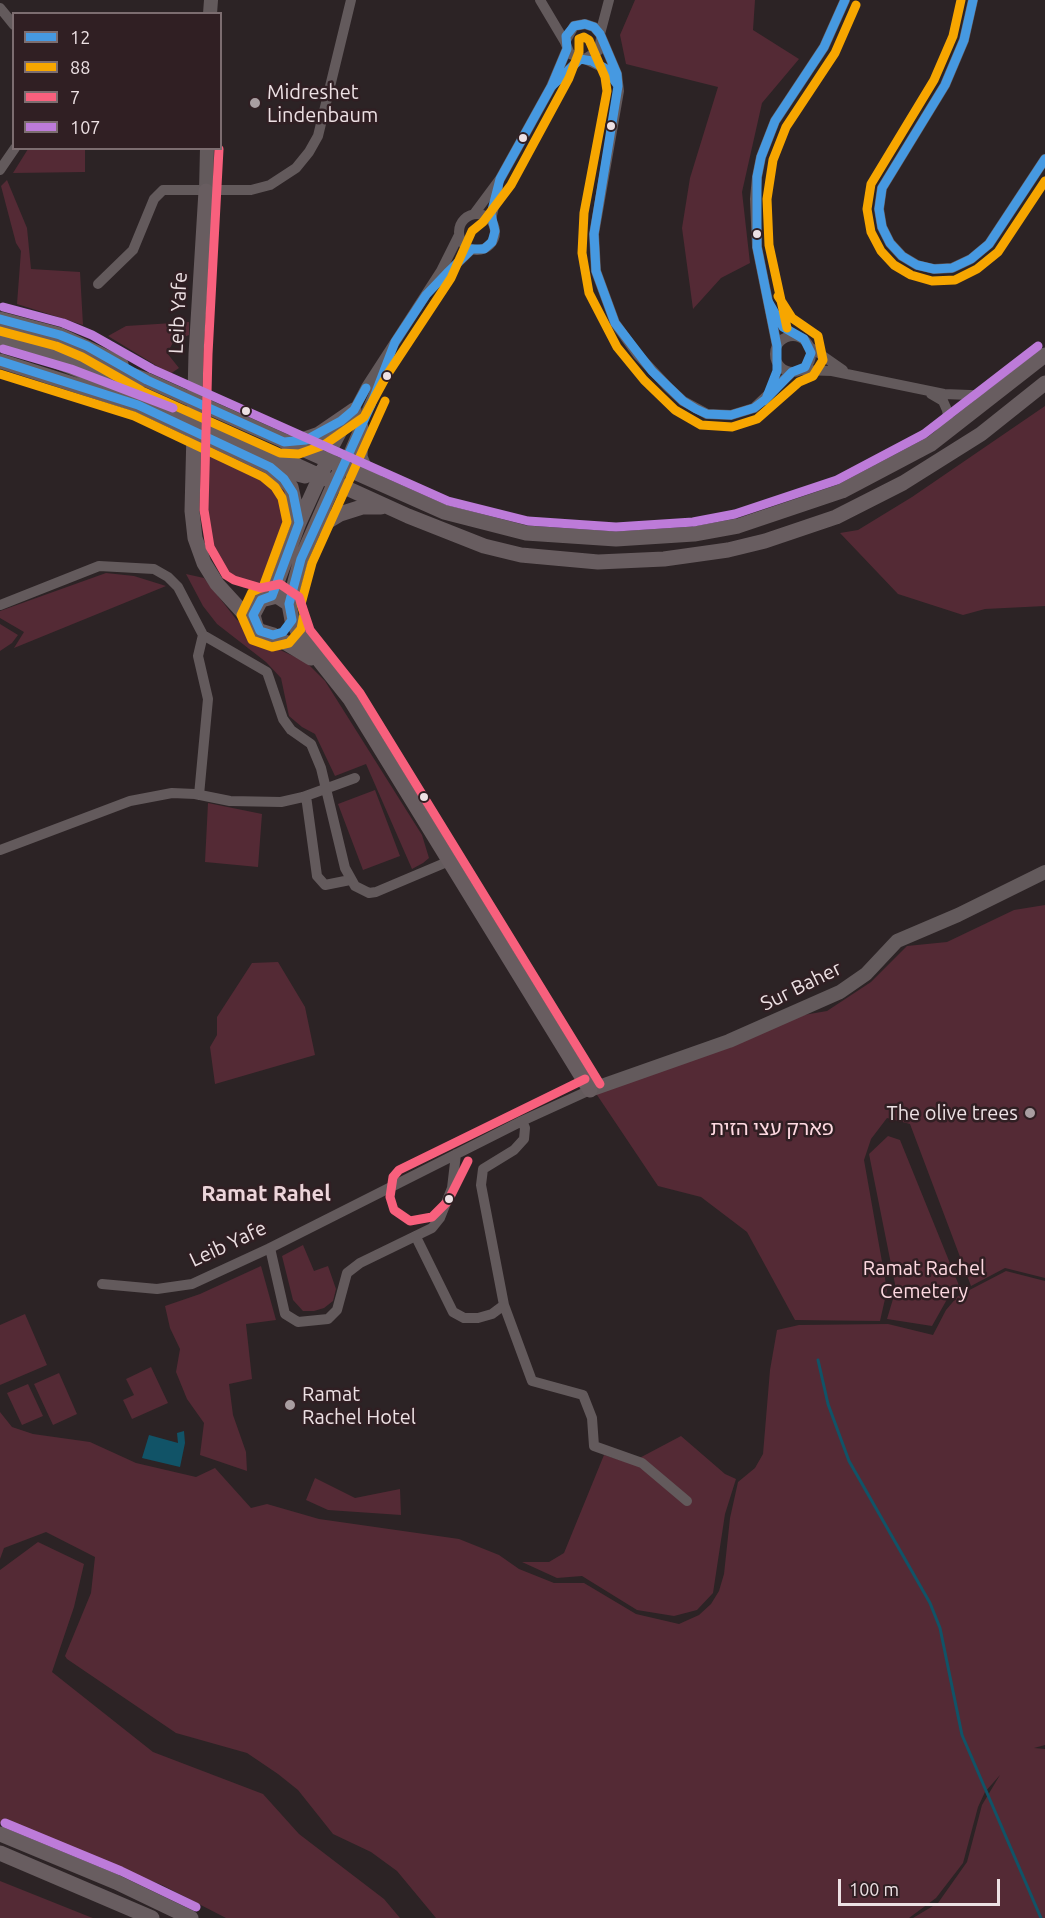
<!DOCTYPE html>
<html>
<head>
<meta charset="utf-8">
<style>
  body { margin:0 }
  #map { position:relative; width:1045px; height:1918px; overflow:hidden; background:#2c2325; font-family:Ubuntu,sans-serif }
  canvas { display:block }
  .legend { position:absolute; left:12px; top:12px; width:210px; height:138px; box-sizing:border-box; background:#301f23; border:2px solid #7c6d70; margin:0; padding:8px 10px; list-style:none; font-size:18px; color:#ede1e4 }
  .legend li { display:flex; align-items:center; gap:12px; height:30px }
  .legend b { width:30px; border:2px solid #7c6d70 }
  .scale { position:absolute; left:838px; top:1879px; width:162px; height:27px; box-sizing:border-box; border:3px solid #ede1e4; border-top:0; padding-left:8px; font-size:18px; line-height:21px; white-space:nowrap; color:#ede1e4; -webkit-text-stroke:4px #301f23; paint-order:stroke }
</style>
</head>
<body>
<div id="map">
<canvas width="1045" height="1918"></canvas>
<ul class="legend">
<li><b style="height:8px;background:#4699e1"></b>12</li>
<li><b style="height:8px;background:#f7a600"></b>88</li>
<li><b style="height:8px;background:#f8607d"></b>7</li>
<li><b style="height:8px;background:#bd7bd9"></b>107</li>
</ul>
<div class="scale">100 m</div>
</div>
<script>
const context = document.querySelector('canvas').getContext('2d');
context.lineJoin = 'round';
function fill(path, color) { context.fillStyle = color; context.fill(path, 'evenodd'); }
const poly = rows => new Path2D(rows.map(r => 'M' + r).join(''));
function trace(path, color, width, dash) { context.strokeStyle = color; context.lineWidth = width; context.lineCap = dash ? 'butt' : 'round'; context.setLineDash(dash || []); context.stroke(path); }
function write(font, color, halo, rows, align = 'center') {
  context.font = font + ' Ubuntu,"Noto Sans Hebrew",sans-serif'; context.lineWidth = 5; context.setLineDash([]); context.textBaseline = 'middle'; context.strokeStyle = halo; context.fillStyle = color; for (const [text, x, y, turn = 0] of rows) {
    context.save(); context.translate(x, y); context.rotate((+turn || 0) * Math.PI / 180); context.textAlign = isNaN(turn) ? turn : align; if (halo) context.strokeText(text, 0, 0); context.fillText(text, 0, 0); context.restore();
  }
}
fill(poly([
  [635,0,755,0,753,30,799,59,762,103,742,192,750,263,721,278,693,309,682,228,690,178,718,87,626,64,620,35],
  [28,149,85,149,85,172,13,173],
  [7,180,27,228,31,269,80,272,83,325,17,304,21,251,16,243,1,186],
  [189,322,189,335,174,341,167,353,179,368,170,374,108,336,126,326],
  [1045,406,1045,606,985,609,963,615,898,594,840,533,858,530,912,497],
  [207,445,275,477,286,488,293,516,274,574,265,583,256,587,244,588,230,581,207,544,203,515],
  [106,573,134,576,166,586,14,648,24,632,0,618,0,611],
  [186,574,204,578,236,619,263,642,306,662,325,681,422,835,429,858,423,863,412,869,366,764,335,776,315,734,302,727,289,716,281,678,266,662,217,624,203,606],
  [0,624,18,635,12,643,0,651],
  [375,790,400,856,363,870,338,804],
  [208,803,262,814,258,867,205,862],
  [1045,905,1045,1278,1005,1268,971,1286,910,1124,887,1118,871,1139,864,1160,887,1290,880,1321,795,1320,747,1232,701,1197,658,1186,595,1092,786,1018,827,1011,871,982,907,946,947,942,1014,910],
  [278,962,305,1007,315,1055,215,1084,210,1047,217,1035,217,1017,252,963],
  [888,1136,900,1140,960,1288,950,1294,932,1326,887,1319,896,1289,869,1154],
  [303,1245,314,1271,328,1266,336,1289,333,1301,324,1308,314,1311,303,1311,293,1300,282,1256],
  [261,1266,276,1320,246,1324,252,1379,229,1384,233,1415,246,1452,247,1471,200,1455,204,1423,187,1399,176,1372,180,1349,170,1328,165,1306,200,1294],
  [1006,1271,1045,1281,1045,1745,1034,1748,1045,1749,1045,1918,913,1918,938,1903,967,1862,982,1805,1000,1775,985,1792,978,1807,963,1863,936,1898,909,1918,436,1918,397,1871,371,1852,333,1834,298,1790,278,1774,247,1753,176,1733,67,1659,65,1656,91,1593,95,1557,46,1532,4,1548,0,1559,0,1412,12,1427,33,1434,90,1442,136,1463,196,1477,215,1468,251,1508,267,1504,319,1519,459,1539,499,1555,519,1569,554,1583,584,1583,636,1614,679,1624,699,1615,711,1604,719,1591,724,1574,730,1518,738,1482,755,1468,763,1454,770,1370,777,1330,799,1325,888,1324,933,1335,946,1310,958,1296],
  [25,1314,47,1365,0,1385,0,1325],
  [151,1367,168,1403,132,1419,123,1400,134,1395,126,1379],
  [59,1373,77,1414,53,1425,34,1384],
  [28,1384,43,1416,22,1425,7,1393],
  [681,1436,725,1474,736,1479,725,1514,713,1593,697,1610,674,1616,637,1610,582,1576,557,1578,522,1562,549,1562,564,1553,604,1455,630,1463],
  [315,1478,355,1498,400,1489,401,1515,328,1510,306,1500],
  [38,1542,84,1564,74,1607,52,1672,153,1752,263,1794,299,1834,384,1899,400,1918,226,1918,162,1885,0,1823,0,1570],
  [0,1881,90,1917,93,1918,0,1918]
]), '#542a35');
fill(poly([
  [184,1431,185,1443,180,1467,142,1458,149,1435,178,1443,177,1433]
]), '#115367');
trace(poly([
  [818,1360,828,1404,849,1461,930,1603,940,1628,962,1735,1041,1918]
]), '#115367', 3);
trace(poly([
  [540,0,565,42],
  [973,0,964,40,945,85,882,188,879,209,882,227,890,243,902,256,917,265,934,269,952,268,971,259,989,244,1045,159],
  [0,8,14,25],
  [600,34,609,0],
  [601,38,599,50,585,59,570,54,565,42,574,26,585,24,594,27,600,34,617,74,619,91,594,234,596,271,615,323,638,355,668,387,683,401,707,414,731,415,754,408,792,372],
  [585,59,606,69,616,81],
  [558,80,580,59],
  [0,170,15,148],
  [474,214,500,179,551,87,567,49],
  '459 232a18 18 0 1 1 36 0a18 18 0 1 1-36 0Z',
  [491,220,498,188],
  [440,280,472,249],
  [98,284,133,250,154,199,163,190,251,190,270,185,296,168,309,152,318,136,351,0],
  '775 354a18 18 0 1 1 36 0a18 18 0 1 1-36 0Z',
  [777,346,757,247,755,199,757,177,761,157,775,121,824,47,845,0],
  [810,347,843,370],
  [801,370,832,371,944,394,995,396],
  [931,394,943,401,947,410,948,416,940,435],
  [327,461,366,387,441,271,459,235],
  [342,468,388,361],
  [0,605,99,566,154,569,168,577,178,587,203,635,267,672,283,719,291,730,311,744,321,768,345,868,355,886,369,893,376,892,447,862],
  [199,795,208,699,198,656,203,635],
  [306,796,317,876,325,885,350,880],
  [0,850,130,801,172,793,195,794,230,801,281,802,303,797,355,778],
  [416,1237,453,1312,464,1318,478,1318,492,1314,504,1305,481,1185,483,1169,514,1150,524,1139,525,1128,522,1121],
  [270,1248,285,1314,298,1322,328,1319,337,1310,347,1273,360,1263,432,1228,440,1218,452,1188,456,1154],
  [102,1284,157,1289,192,1284,270,1248,522,1121,590,1090],
  [504,1305,532,1381,583,1395,592,1418,594,1446,642,1463,687,1501]
]), '#635a5c', 10);
trace(poly([
  [210,14,211,0],
  [206,191,207,148],
  [590,1090,729,1041,840,992,866,974,897,941,958,915,1045,872]
]), '#635a5c', 14);
trace(poly([
  [206,191,196,354,192,511,195,538,204,563,217,584,260,631,273,635,311,658],
  [0,319,60,335,121,364],
  [0,331,147,380,444,512,526,533,616,539,694,534,738,526,842,491,931,444,1045,355],
  [0,343,51,359,142,395,408,516,484,546,521,555,598,562,664,559,728,550,765,541,836,517,903,483,981,434,1045,383],
  [0,361,138,405,270,467,305,476],
  [361,427,360,457,365,469,377,482],
  [285,442,296,442,319,434,354,410],
  [272,469,291,487,299,523],
  [315,529,340,514,362,507,381,507],
  [272,596,299,523,324,468],
  [289,604,301,559,339,473],
  [256,626,253,615,261,600,277,596,289,604,292,620,300,636,350,699,590,1090],
  [0,1834,116,1882,191,1918],
  [0,1853,152,1918]
]), '#685d60', 15);
trace(poly([
  [973,0,964,40,945,85,882,188,879,209,882,227,890,243,902,256,917,265,934,269,952,268,971,259,989,244,1045,159],
  [552,85,567,49,566,36,574,26,585,24,594,27,600,34,617,74,618,86],
  [0,319,60,335,87,346,147,380,284,442,306,440,341,421,354,410,366,388],
  [0,361,138,405,270,467,284,479,293,493,299,523,272,596,261,600,253,615,260,631,273,635,283,632,292,620,289,604,301,559,371,405,395,342,426,295,447,273,472,249,484,249,492,242,495,231,491,214,500,179,551,87,580,59,592,61,606,69,618,86,594,234,596,271,615,323,652,371,683,401,696,409,707,414,731,415,754,408,766,399,777,371,777,346,757,247,757,177,761,157,775,121,824,47,845,0],
  [764,401,792,372,805,367,811,353,804,339,783,327,768,301]
]), '#4699e1', 9);
trace(poly([
  [961,0,953,36,934,80,871,184,867,209,871,232,881,251,894,265,911,275,932,281,955,280,977,269,998,252,1045,181],
  [787,328,769,245,767,199,773,160,786,127,835,53,856,5],
  [0,331,56,346,82,357,142,391,280,453,299,454,324,445,364,417,387,375,451,278,472,231,483,222,511,185,569,78,579,52,579,39,584,37,589,40,605,77,607,91,584,213,582,253,589,293,617,347,644,380,675,410,701,425,732,427,757,419,799,382,813,376,823,360,818,336,792,318,778,296],
  [0,374,134,416,263,477,275,487,282,498,287,522,263,587,252,592,241,615,252,640,272,647,289,643,301,629,304,614,301,604,312,563,385,401]
]), '#f7a600', 9);
trace(poly([
  [219,149,208,354,204,510,210,547,226,575,234,580,261,588,280,584,299,597,310,630,360,693,600,1084],
  [468,1161,448,1201,432,1217,410,1221,394,1210,390,1197,393,1177,399,1170,585,1079]
]), '#f8607d', 9);
trace(poly([
  [3,307,63,323,92,335,152,369,448,501,528,521,616,527,693,522,735,514,837,480,924,434,1038,346],
  [3,349,71,369,173,408],
  [5,1823,121,1871,196,1907]
]), '#bd7bd9', 9);
for (const [x, y, r, color] of [
  [255,103,6,"#a99ea1"],
  [611,126,5,"#ede1e4"],
  [523,138,5,"#ede1e4"],
  [757,234,5,"#ede1e4"],
  [387,376,5,"#ede1e4"],
  [246,411,5,"#ede1e4"],
  [424,797,5,"#ede1e4"],
  [1030,1113,6,"#a99ea1"],
  [449,1199,5,"#ede1e4"],
  [290,1405,6,"#a99ea1"]
]) { const dot = new Path2D(); dot.arc(x, y, r, 0, 2 * Math.PI); context.fillStyle = color; context.fill(dot); trace(dot, '#301f23', 2); }
write('20px', '#ede1e4', '#301f23', [
  ["Midreshet",267,92],
  ["Lindenbaum",267,115],
  ["The olive trees",1018,1113,"right"],
  ["Ramat",302,1394],
  ["Rachel Hotel",302,1417]
], 'left');
write('20px', '#ede1e4', '#301f23', [
  ["Leib Yafe",178,313,-87],
  ["Sur Baher",801,986,-26],
  ["Leib Yafe",228,1244,-25]
]);
write('20px', '#fed9e1', '#301f23', [
  ["פארק עצי הזית",772,1128],
  ["Ramat Rachel",924,1268],
  ["Cemetery",924,1291]
]);
write('bold 22px', '#ecd5da', '#301f23', [
  ["Ramat Rahel",266,1194]
]);
</script>
</body>
</html>
